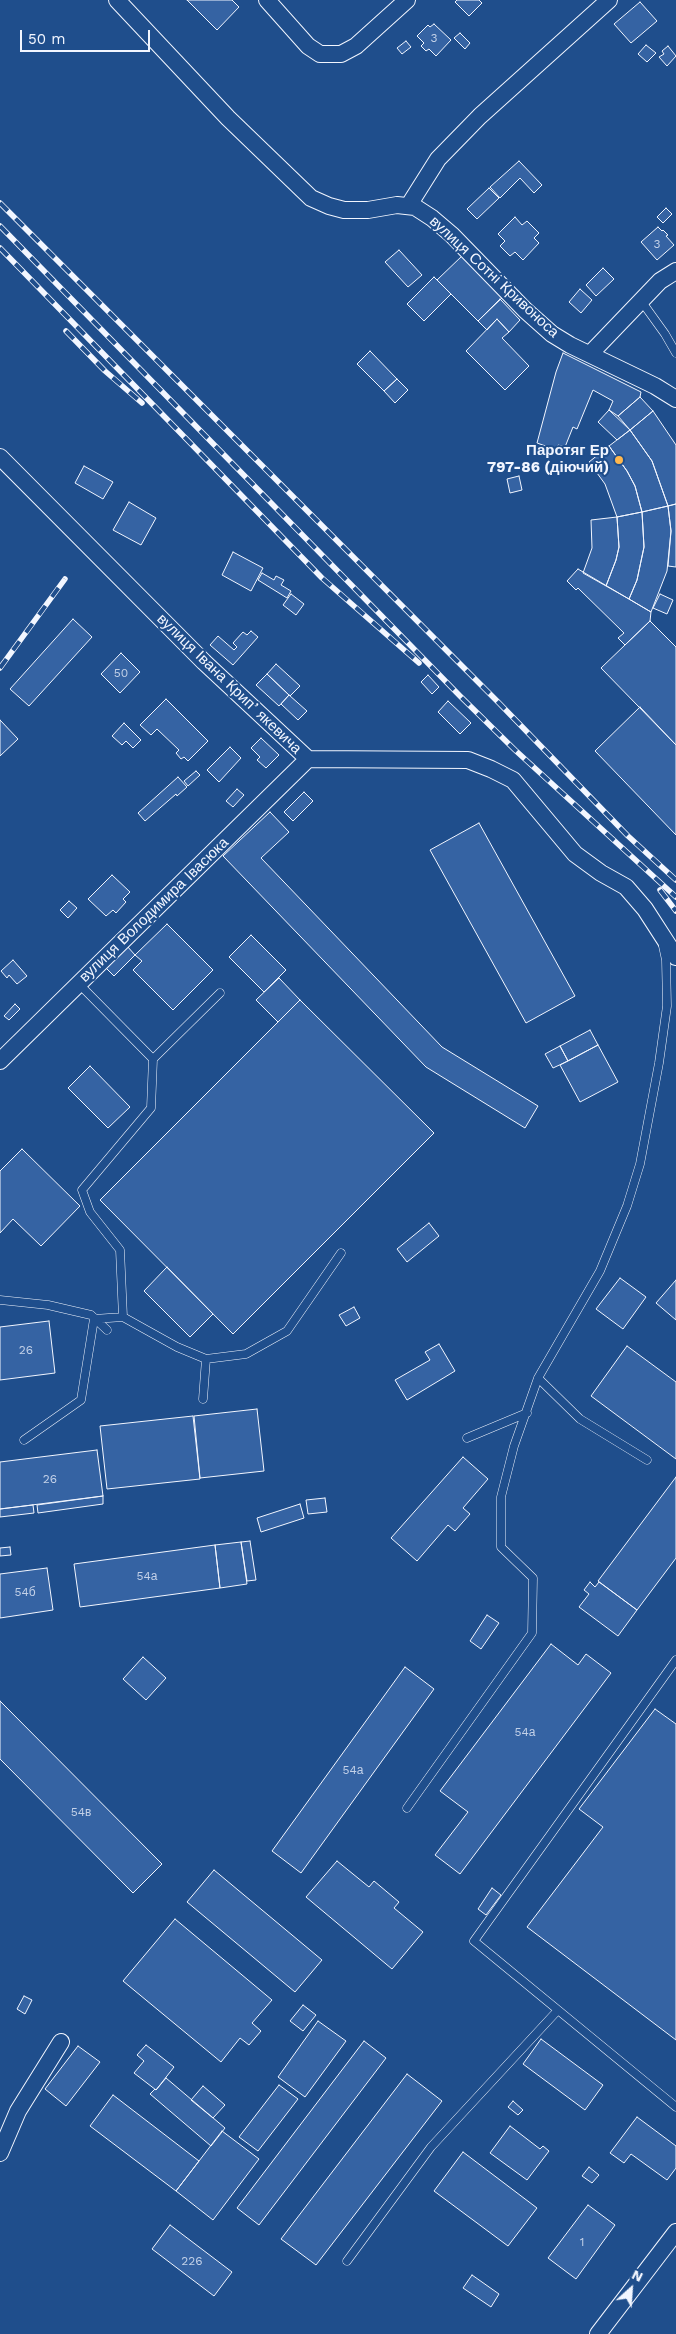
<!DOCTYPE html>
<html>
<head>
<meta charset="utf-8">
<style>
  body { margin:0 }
  #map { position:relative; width:676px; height:2334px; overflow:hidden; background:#1f4e8c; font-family:"Work Sans",sans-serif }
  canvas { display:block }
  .north { position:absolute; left:606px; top:2264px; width:50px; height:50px; -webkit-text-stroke:4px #1f4e8c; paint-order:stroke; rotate:26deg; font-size:14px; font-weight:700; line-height:20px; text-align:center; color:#f2f6ff }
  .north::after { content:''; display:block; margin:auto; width:18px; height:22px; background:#f2f6ff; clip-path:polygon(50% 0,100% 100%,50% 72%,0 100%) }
  .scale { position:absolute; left:20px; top:30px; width:130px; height:22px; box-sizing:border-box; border:2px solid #f2f6ff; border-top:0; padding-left:6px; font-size:15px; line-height:18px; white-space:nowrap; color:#f2f6ff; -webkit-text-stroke:4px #1f4e8c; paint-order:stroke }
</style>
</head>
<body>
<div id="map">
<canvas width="676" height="2334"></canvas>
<div class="north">N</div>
<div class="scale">50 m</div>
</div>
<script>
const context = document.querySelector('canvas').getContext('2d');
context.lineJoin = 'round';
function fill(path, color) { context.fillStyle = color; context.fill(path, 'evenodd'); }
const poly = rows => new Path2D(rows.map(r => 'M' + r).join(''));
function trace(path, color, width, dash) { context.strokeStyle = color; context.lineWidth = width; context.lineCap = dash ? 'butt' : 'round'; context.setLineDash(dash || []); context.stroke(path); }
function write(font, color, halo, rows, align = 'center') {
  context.font = font + ' "Work Sans",sans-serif'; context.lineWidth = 4; context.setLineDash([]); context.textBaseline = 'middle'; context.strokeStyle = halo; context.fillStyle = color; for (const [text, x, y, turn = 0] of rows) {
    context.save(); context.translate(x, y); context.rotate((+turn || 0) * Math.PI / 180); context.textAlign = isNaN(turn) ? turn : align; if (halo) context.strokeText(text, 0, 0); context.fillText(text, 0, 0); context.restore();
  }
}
const building = poly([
  [187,0,232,0,239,7,217,30,187,0],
  [457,0,479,0,482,3,469,16,455,2,457,0],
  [640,2,657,21,631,43,614,24,640,2],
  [434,24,451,40,436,56,429,49,426,51,421,46,424,43,417,36,428,25,430,27,434,24],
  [460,33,470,43,465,49,454,38,460,33],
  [406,41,411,47,402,54,397,48,406,41],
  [646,45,656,53,647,62,638,54,646,45],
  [668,46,676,56,667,66,659,57,664,54,662,51,668,46],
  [519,161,542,185,534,193,520,178,500,198,490,187,519,161],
  [489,188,499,198,477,219,467,209,489,188],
  [666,208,672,214,663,223,657,217,666,208],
  [515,217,522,225,527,221,539,233,534,238,539,243,523,260,515,252,510,256,500,246,505,241,498,234,515,217],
  [658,227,662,231,663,230,668,235,666,236,674,245,657,260,641,242,658,227],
  [399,250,422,275,408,287,385,262,399,250],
  [463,255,504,296,478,321,437,280,463,255],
  [603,268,614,279,596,296,586,285,603,268],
  [434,277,451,294,424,321,407,304,434,277],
  [580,289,592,300,581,313,569,302,580,289],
  [500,299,520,320,509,332,497,319,487,330,478,321,500,299],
  [497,319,509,332,502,338,529,366,505,390,466,351,497,319],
  [370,351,397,379,384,391,357,364,370,351],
  [563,353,641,392,640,397,618,416,609,410,613,401,593,390,577,429,573,427,565,447,558,445,557,450,537,443,556,372,563,353],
  [397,379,408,390,395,403,384,391,397,379],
  [640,397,653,411,630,430,618,416,640,397],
  [609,410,630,430,617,440,598,422,609,410],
  [653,411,676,445,676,504,668,506,652,461,630,430,653,411],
  [630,430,652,461,668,506,642,512,635,486,627,471,609,446,630,430],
  [609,446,627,471,635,486,642,512,617,517,605,484,589,462,609,446],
  [84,466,113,482,103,499,75,483,84,466],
  [519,476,522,490,510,493,507,479,519,476],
  [129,502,156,518,141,545,113,530,129,502],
  [676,504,676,567,668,566,671,531,668,506,676,504],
  [668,506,671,531,667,571,651,612,629,599,637,580,644,547,642,512,668,506],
  [642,512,644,547,637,580,629,599,606,586,616,560,619,547,617,517,642,512],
  [617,517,619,547,616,560,606,586,583,573,592,548,591,520,617,517],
  [233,552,263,568,251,591,222,575,233,552],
  [578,569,651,612,650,621,625,645,618,638,624,633,578,588,576,590,567,581,578,569],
  [262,573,274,580,276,576,284,580,281,585,291,591,287,598,258,580,262,573],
  [291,594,304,604,296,615,283,605,291,594],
  [660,594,673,600,667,614,653,608,660,594],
  [73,619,92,637,29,706,10,689,73,619],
  [650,621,676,647,676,745,601,668,650,621],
  [251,631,258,637,233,665,210,645,218,636,234,650,237,647,233,643,243,632,247,635,251,631],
  [121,653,140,672,120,693,101,674,121,653],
  [276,664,300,686,290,696,267,674,276,664],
  [267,674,289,695,279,706,256,685,267,674],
  [428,675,439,687,432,694,421,682,428,675],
  [289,695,307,711,298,720,281,704,289,695],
  [166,699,208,741,188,761,184,757,181,759,176,753,179,750,157,729,151,735,140,725,166,699],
  [448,701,471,723,460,734,438,712,448,701],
  [640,707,676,745,676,835,595,751,640,707],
  [0,720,18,739,0,756,0,720],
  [124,723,141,740,133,748,126,741,122,745,112,736,124,723],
  [261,738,279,755,266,768,257,760,260,757,251,748,261,738],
  [230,747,241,758,219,782,207,770,230,747],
  [196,771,200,775,188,786,184,781,196,771],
  [178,777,187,787,177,796,176,794,145,821,138,813,178,777],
  [237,789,244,795,233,807,226,801,237,789],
  [304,792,313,801,293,821,284,812,304,792],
  [270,812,289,832,261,858,442,1047,538,1106,525,1128,426,1067,223,856,270,812],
  [479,823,575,996,526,1023,430,850,479,823],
  [112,875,130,892,123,899,126,902,116,913,113,910,106,916,88,899,112,875],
  [69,901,77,908,68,918,60,910,69,901],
  [167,924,213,970,173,1010,133,970,142,961,135,955,167,924],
  [251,935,286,970,264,992,229,957,251,935],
  [127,946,135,955,114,976,105,967,127,946],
  [13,960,27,976,17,984,9,975,7,978,1,971,13,960],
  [279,978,300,1000,278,1022,256,1000,279,978],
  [300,1000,434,1133,233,1334,100,1200,300,1000],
  [15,1004,20,1009,9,1020,4,1016,15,1004],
  [590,1030,598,1045,568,1061,560,1046,590,1030],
  [598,1045,618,1082,580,1102,560,1065,598,1045],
  [560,1046,568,1061,553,1068,545,1054,560,1046],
  [90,1066,130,1107,108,1128,68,1088,90,1066],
  [22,1149,80,1206,41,1246,13,1219,0,1233,0,1171,22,1149],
  [429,1223,439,1236,407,1262,397,1249,429,1223],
  [167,1267,213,1314,190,1337,144,1291,167,1267],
  [620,1278,646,1297,623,1329,596,1309,620,1278],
  [676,1280,676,1320,656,1303,676,1280],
  [354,1307,360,1318,346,1326,339,1315,354,1307],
  [49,1321,55,1373,0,1380,0,1327,49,1321],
  [439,1344,455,1371,407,1400,395,1380,430,1360,425,1352,439,1344],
  [627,1346,676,1382,676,1459,591,1396,627,1346],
  [257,1409,264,1471,200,1478,194,1416,257,1409],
  [193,1416,200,1479,107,1489,100,1426,193,1416],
  [97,1450,103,1496,0,1509,0,1462,97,1450],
  [463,1457,488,1479,463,1508,470,1514,455,1531,448,1525,417,1561,391,1538,463,1457],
  [676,1477,676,1558,637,1610,598,1581,676,1477],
  [103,1496,103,1504,38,1513,37,1505,103,1496],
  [325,1498,327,1512,308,1514,306,1500,325,1498],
  [300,1504,304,1518,261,1532,257,1518,300,1504],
  [33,1505,34,1513,0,1517,0,1509,33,1505],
  [250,1541,256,1580,247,1581,241,1542,250,1541],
  [241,1542,247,1584,220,1588,215,1545,241,1542],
  [215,1545,220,1588,80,1607,74,1564,215,1545],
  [10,1547,11,1555,0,1556,0,1548,10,1547],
  [47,1568,53,1610,0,1618,0,1574,47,1568],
  [590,1582,595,1587,599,1582,637,1610,618,1636,579,1607,589,1594,584,1590,590,1582],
  [487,1615,499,1623,481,1649,470,1641,487,1615],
  [551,1644,578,1665,586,1654,611,1673,460,1874,435,1855,468,1812,440,1791,551,1644],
  [143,1657,166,1678,146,1700,123,1679,143,1657],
  [405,1667,434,1689,301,1873,272,1851,405,1667],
  [0,1701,162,1864,133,1893,0,1759,0,1701],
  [655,1709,676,1724,676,2040,527,1927,603,1827,579,1809,655,1709],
  [337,1861,369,1887,374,1881,399,1902,394,1908,423,1932,392,1969,306,1897,337,1861],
  [214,1870,322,1960,295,1992,187,1902,214,1870],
  [492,1888,501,1895,486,1915,478,1909,492,1888],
  [175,1919,272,2000,252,2023,261,2031,249,2045,240,2038,221,2062,123,1981,175,1919],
  [24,1996,32,2000,25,2014,17,2009,24,1996],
  [303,2005,316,2015,303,2031,290,2021,303,2005],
  [318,2021,346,2041,305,2097,278,2077,318,2021],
  [541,2039,603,2085,585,2110,523,2064,541,2039],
  [364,2041,386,2058,259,2225,237,2208,364,2041],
  [146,2045,174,2067,156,2090,134,2073,144,2061,137,2055,146,2045],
  [78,2046,100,2062,66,2106,45,2089,78,2046],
  [407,2074,442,2101,316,2265,281,2239,407,2074],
  [166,2078,225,2128,211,2146,150,2094,155,2089,156,2090,166,2078],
  [279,2085,298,2099,258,2151,239,2137,279,2085],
  [203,2086,225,2105,213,2118,191,2100,203,2086],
  [113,2095,199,2161,176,2191,90,2126,113,2095],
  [513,2101,523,2110,518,2115,508,2107,513,2101],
  [637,2117,676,2146,676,2168,667,2180,631,2154,624,2163,610,2153,637,2117],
  [510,2126,540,2149,543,2146,549,2151,527,2180,490,2153,510,2126],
  [222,2131,259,2159,213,2220,176,2191,222,2131],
  [463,2152,537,2208,508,2246,434,2191,463,2152],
  [589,2167,599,2175,592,2183,582,2176,589,2167],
  [588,2205,615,2225,576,2279,548,2258,588,2205],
  [170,2225,232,2272,214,2296,152,2249,170,2225],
  [472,2275,499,2294,491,2307,463,2288,472,2275]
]);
fill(building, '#3563a3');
trace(building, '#f2f6ff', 1);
const lane = poly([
  [642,302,665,334,676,353],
  [79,984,153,1059],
  [0,1300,48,1305,91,1315,107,1330],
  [123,1317,120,1250,90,1212,82,1190,151,1108,153,1059,220,993],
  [538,1378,580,1419,647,1460],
  [203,1399,206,1359],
  [467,1438,527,1413],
  [24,1440,81,1400,94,1319,123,1317,177,1347,206,1359,246,1354,287,1331,341,1253],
  [676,1660,474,1941,676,2107],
  [407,1808,532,1633,533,1578,501,1547,501,1497,514,1446,538,1378,600,1271,627,1206,640,1164,659,1063,667,1006,666,960,663,946],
  [347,2261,431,2147,558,2010]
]);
const street = poly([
  [117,0,228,118,311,198,329,206,344,210,368,210,397,205,415,207,432,218,452,235,525,310,552,334,570,345,655,386,676,399],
  [267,0,308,46,320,54,341,54,356,46,407,0],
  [409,205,438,159,480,116,609,0],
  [590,354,660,281,676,271],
  [0,457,204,662,308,759,468,760,491,769,513,780,575,854,601,873,626,887,645,909,676,957],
  [0,1061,308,759],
  [0,2153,18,2111,61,2042],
  [598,2334,676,2232]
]);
trace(lane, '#f2f6ff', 9);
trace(street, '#f2f6ff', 18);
trace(lane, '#1f4e8c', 8);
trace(street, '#1f4e8c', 16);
const rail = poly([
  [0,203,499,703,628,836,676,880],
  [0,226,460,696,515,750,676,897],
  [0,248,322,578,419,663],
  [66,331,105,371,142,403],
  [0,668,65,579],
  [660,890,676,911]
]);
trace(rail, '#f2f6ff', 5.5);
trace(rail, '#1f4e8c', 4, [11]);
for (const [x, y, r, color] of [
  [619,460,5,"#ffb74d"]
]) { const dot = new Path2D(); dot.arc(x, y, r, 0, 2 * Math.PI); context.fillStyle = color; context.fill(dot); trace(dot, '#1f4e8c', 2); }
write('12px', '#c3d1e8', null, [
  ["3",434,38],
  ["3",657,244],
  ["50",121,673],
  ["26",26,1350],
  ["26",50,1479],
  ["54а",147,1576],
  ["54б",25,1592],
  ["54а",525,1732],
  ["54а",353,1770],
  ["54в",81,1812],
  ["1",582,2242],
  ["226",192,2261]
]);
write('15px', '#f2f6ff', '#1f4e8c', [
  ["вулиця Сотні Кривоноса",494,277,43],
  ["вулиця Івана Крипʼякевича",229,684,44],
  ["вулиця Володимира Івасюка",154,910,-44]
]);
write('bold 15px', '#f2f6ff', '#1f4e8c', [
  ["Паротяг Ер",609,451],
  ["797-86 (діючий)",609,468]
], 'right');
</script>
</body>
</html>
